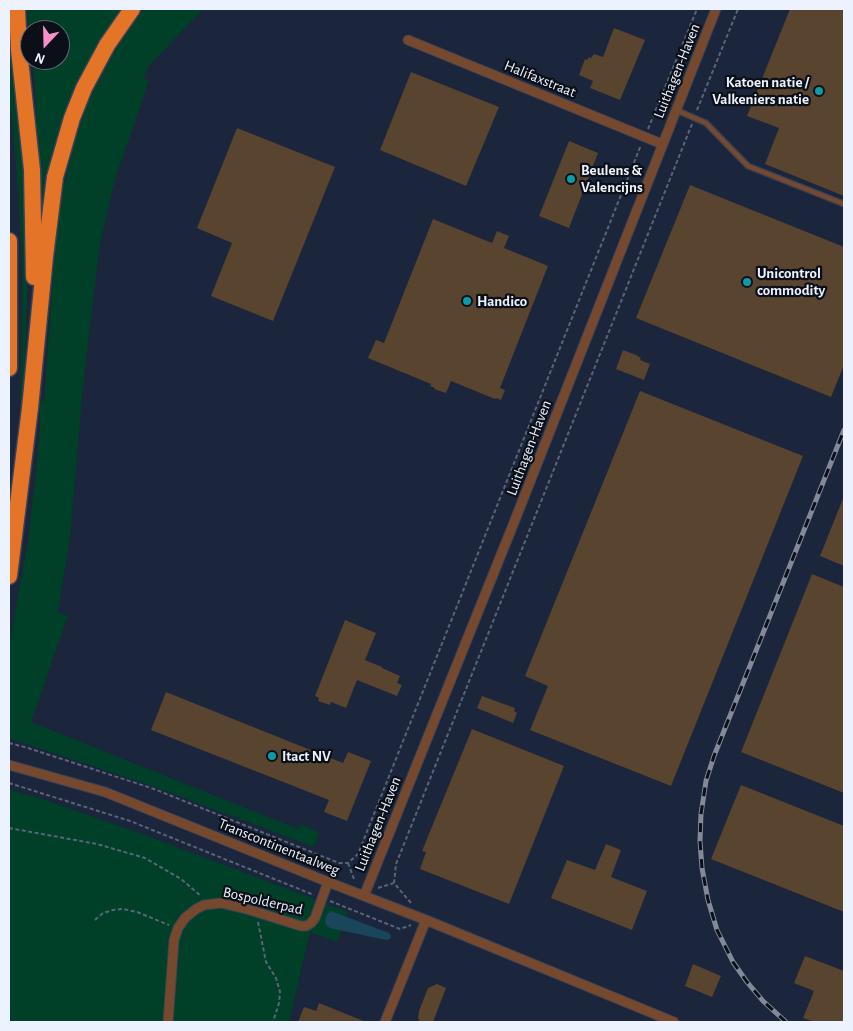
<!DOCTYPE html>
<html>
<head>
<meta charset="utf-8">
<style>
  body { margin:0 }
  #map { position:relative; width:853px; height:1031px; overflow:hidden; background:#1b253b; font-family:"Alegreya Sans",sans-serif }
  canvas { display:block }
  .frame { position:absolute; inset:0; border:10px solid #edf3fe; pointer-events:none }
  .north { position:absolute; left:20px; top:20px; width:50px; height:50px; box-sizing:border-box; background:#0a0f18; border:1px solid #656a74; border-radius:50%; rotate:201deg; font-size:14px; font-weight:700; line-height:20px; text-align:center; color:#edf3fe }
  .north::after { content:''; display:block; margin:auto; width:18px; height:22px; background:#f98fc9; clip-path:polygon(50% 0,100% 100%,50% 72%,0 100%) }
</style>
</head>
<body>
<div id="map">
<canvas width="853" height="1031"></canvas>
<div class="frame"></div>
<div class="north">N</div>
</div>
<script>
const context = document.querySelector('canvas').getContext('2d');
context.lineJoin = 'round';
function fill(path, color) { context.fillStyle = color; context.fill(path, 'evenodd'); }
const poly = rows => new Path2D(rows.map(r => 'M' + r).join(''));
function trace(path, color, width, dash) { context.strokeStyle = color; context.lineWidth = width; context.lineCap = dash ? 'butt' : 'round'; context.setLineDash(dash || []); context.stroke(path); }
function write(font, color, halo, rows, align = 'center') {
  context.font = font + ' "Alegreya Sans",sans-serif'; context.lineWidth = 4.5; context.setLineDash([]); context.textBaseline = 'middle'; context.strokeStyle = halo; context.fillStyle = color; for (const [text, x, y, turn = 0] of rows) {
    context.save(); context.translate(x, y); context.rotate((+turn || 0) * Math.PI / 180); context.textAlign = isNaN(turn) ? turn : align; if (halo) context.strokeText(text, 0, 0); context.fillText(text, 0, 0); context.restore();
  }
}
fill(poly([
  [9,9,12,9,26,188,28,274,25,367,22,407,20,407,22,274,18,189,12,122,9,100],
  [27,9,124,9,111,27,43,220,40,219,35,89,32,60,60,60,60,30,30,30,30,38],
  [144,9,203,9,149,66,144,78,149,81,115,179,100,243,92,308,82,397,70,537,58,612,68,616,31,722,298,829,301,824,319,832,314,847,158,788,9,738,9,647,28,540,35,482,40,426,40,402,44,401,55,247,62,193,74,143,88,102,109,61,136,19],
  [9,789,48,801,140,833,348,912,337,942,310,932,289,1022,9,1022]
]), '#003f28');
fill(poly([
  [331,911,389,933,391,936,390,939,386,940,330,928,327,926,325,922,327,914]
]), '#1a465c');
fill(poly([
  [790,9,844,9,844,196,765,164,779,128,747,116],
  [614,28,645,40,620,100,590,88,593,81,579,75,585,59,587,60,589,57,591,58,594,54,603,57],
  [411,72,499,107,466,186,380,150],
  [237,128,335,167,273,321,211,296,232,243,197,228],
  [569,141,598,153,569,228,539,216],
  [690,185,844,247,844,365,831,397,636,318],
  [433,219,492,243,497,231,509,236,504,248,548,266,500,388,505,390,501,400,496,398,495,399,451,381,446,393,434,389,435,388,430,386,431,384,368,358,376,340,384,343],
  [623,350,636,355,641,358,640,360,650,364,644,380,616,369],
  [640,391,803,456,671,786,530,730,548,686,525,676],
  [844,496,844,566,820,556],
  [812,574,844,587,844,793,741,752],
  [345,620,376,633,365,660,382,667,382,668,400,676,397,683,402,685,397,696,357,680,346,708,331,702,330,705,318,701,319,698,315,696],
  [166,692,343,763,348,752,371,761,347,821,324,812,329,800,151,730],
  [482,696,515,708,514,711,517,713,513,723,477,708],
  [472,729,564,766,509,904,420,869,426,852,422,851],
  [741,785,844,826,844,912,711,859],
  [606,844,621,850,611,877,647,891,632,930,551,898,567,860,595,870],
  [805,956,844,971,844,1022,815,1022,803,1018,814,991,794,983],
  [693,964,721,976,712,997,685,986],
  [437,984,446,988,433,1022,420,1022,418,1018,419,1011,428,988],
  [319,1003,366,1022,298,1022,304,1007,316,1011]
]), '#58442f');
const service = poly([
  [676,110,706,123,748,166,844,204]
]);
const minor = poly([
  [408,40,662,144],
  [9,765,105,792,328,882,426,920,674,1022],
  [364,896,515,520,716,9],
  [168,1022,174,940,178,928,185,918,196,909,204,905,221,903,250,910,301,926,306,926,311,923,315,918,328,882],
  [385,1022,426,920]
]);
const motorway = poly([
  [17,9,19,50,32,170,34,277],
  [9,241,9,368],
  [9,576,30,408,45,257,55,177,72,118,84,88,107,45,132,9]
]);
trace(service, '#384256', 7);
trace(minor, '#384256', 11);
trace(motorway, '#384256', 19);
trace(poly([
  [697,110,738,9],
  [648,129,697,9],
  [9,743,28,748,154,789,339,863,348,863,358,854,641,145],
  [9,783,130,821,314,895],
  [9,828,97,844,145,858,181,879,201,896],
  [348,863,354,879,354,881],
  [378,888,394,883],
  [330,901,400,929,411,925],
  [411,903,394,883,396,864,692,124],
  [95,920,103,913,113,910,123,909,137,912,169,925],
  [258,922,266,962,276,978,280,992,279,1003,273,1022]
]), '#5b6477', 2, [4, 2.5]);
trace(service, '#76492f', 4.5);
trace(minor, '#76492f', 9);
trace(motorway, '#e47428', 16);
const rail = poly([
  [786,1022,763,1001,747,982,733,962,717,930,708,900,702,868,700,841,701,814,706,781,714,756,844,430]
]);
trace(rail, '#828a9a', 5);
trace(rail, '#0a0f18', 3, [9]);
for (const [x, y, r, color] of [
  [819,91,5,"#0f9aa8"],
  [571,179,5,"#0f9aa8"],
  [747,282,5,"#0f9aa8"],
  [467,301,5,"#0f9aa8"],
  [272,756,5,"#0f9aa8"]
]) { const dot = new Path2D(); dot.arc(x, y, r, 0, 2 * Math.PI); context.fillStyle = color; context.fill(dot); trace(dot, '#0a0f18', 2); }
write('15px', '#edf3fe', '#0a0f18', [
  ["Luithagen-Haven",677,71,-68],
  ["Halifaxstraat",540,79,22],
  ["Luithagen-Haven",529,448,-69],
  ["Luithagen-Haven",378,824,-68],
  ["Transcontinentaalweg",279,847,22],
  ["Bospolderpad",263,901,13]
]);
write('bold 15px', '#edf3fe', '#0a0f18', [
  ["Katoen natie /",809,82,"right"],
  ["Valkeniers natie",809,99,"right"],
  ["Beulens &",581,170],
  ["Valencijns",581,187],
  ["Unicontrol",757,273],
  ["commodity",757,290],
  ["Handico",477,301],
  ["Itact NV",282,756]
], 'left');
</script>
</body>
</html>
